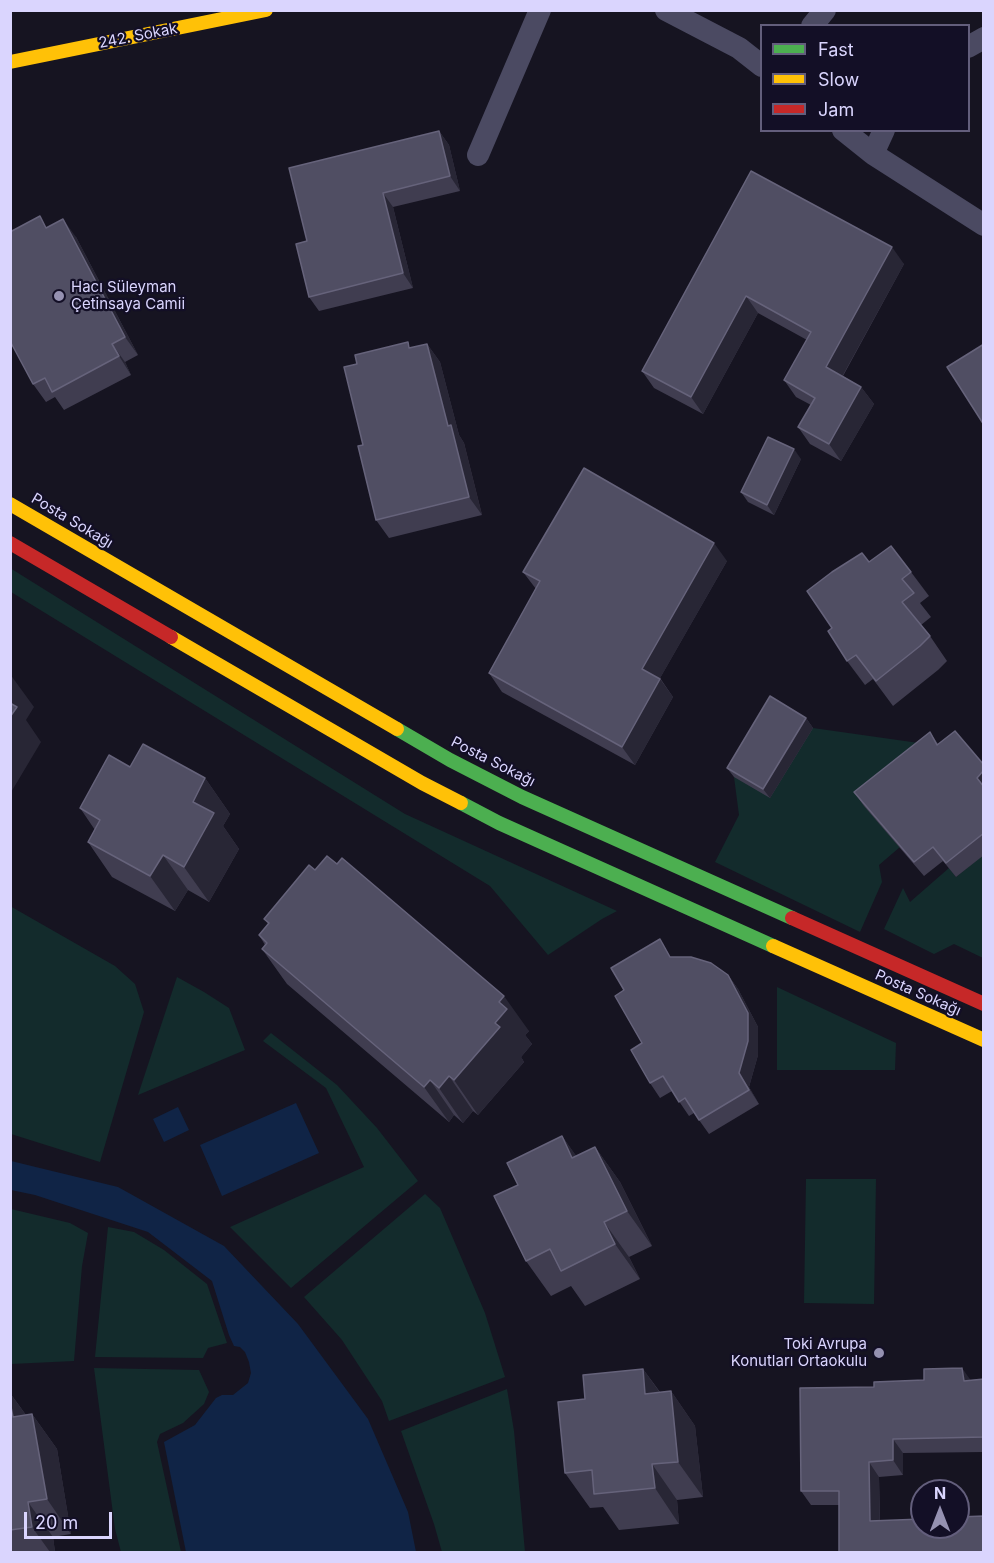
<!DOCTYPE html>
<html>
<head>
<meta charset="utf-8">
<style>
  body { margin:0 }
  #map { position:relative; width:994px; height:1563px; overflow:hidden; background:#161421; font-family:Inter,sans-serif }
  canvas { display:block }
  .frame { position:absolute; inset:0; border:12px solid #dad5fe; pointer-events:none }
  .legend { position:absolute; left:760px; top:24px; width:210px; height:108px; box-sizing:border-box; background:#130f26; border:2px solid #635e7c; margin:0; padding:8px 10px; list-style:none; font-size:18px; color:#dad5fe }
  .legend li { display:flex; align-items:center; gap:12px; height:30px }
  .legend b { width:30px; border:2px solid #635e7c }
  .north { position:absolute; left:910px; top:1479px; width:60px; height:60px; box-sizing:border-box; background:#130f26; border:2px solid #635e7c; border-radius:50%; rotate:0deg; font-size:16px; font-weight:700; line-height:24px; text-align:center; color:#dad5fe }
  .north::after { content:''; display:block; margin:auto; width:21px; height:27px; background:#9591b1; clip-path:polygon(50% 0,100% 100%,50% 72%,0 100%) }
  .scale { position:absolute; left:24px; top:1512px; width:88px; height:27px; box-sizing:border-box; border:3px solid #dad5fe; border-top:0; padding-left:8px; font-size:18px; line-height:21px; white-space:nowrap; color:#dad5fe; -webkit-text-stroke:4px #130f26; paint-order:stroke }
</style>
</head>
<body>
<div id="map">
<canvas width="994" height="1563"></canvas>
<div class="frame"></div>
<ul class="legend">
<li><b style="height:8px;background:#4caf50"></b>Fast</li>
<li><b style="height:8px;background:#ffc107"></b>Slow</li>
<li><b style="height:8px;background:#c62828"></b>Jam</li>
</ul>
<div class="north">N</div>
<div class="scale">20 m</div>
</div>
<script>
const context = document.querySelector('canvas').getContext('2d');
context.lineJoin = 'round';
function fill(path, color) { context.fillStyle = color; context.fill(path, 'evenodd'); }
const poly = rows => new Path2D(rows.map(r => 'M' + r).join(''));
function trace(path, color, width, dash) { context.strokeStyle = color; context.lineWidth = width; context.lineCap = dash ? 'butt' : 'round'; context.setLineDash(dash || []); context.stroke(path); }
function write(font, color, halo, rows, align = 'center') {
  context.font = font + ' Inter,sans-serif'; context.lineWidth = 4.5; context.setLineDash([]); context.textBaseline = 'middle'; context.strokeStyle = halo; context.fillStyle = color; for (const [text, x, y, turn = 0] of rows) {
    context.save(); context.translate(x, y); context.rotate((+turn || 0) * Math.PI / 180); context.textAlign = isNaN(turn) ? turn : align; if (halo) context.strokeText(text, 0, 0); context.fillText(text, 0, 0); context.restore();
  }
}
fill(poly([
  [10,568,405,814,617,911,602,919,548,955,490,886,11,592],
  [813,728,940,746,900,847,879,865,882,882,860,932,715,862,739,815,734,777],
  [983,855,983,958,954,944,934,954,884,929,903,888,910,902,949,868,956,877],
  [10,906,115,966,135,984,144,1012,100,1162,11,1134],
  [177,977,204,992,229,1008,245,1050,138,1095],
  [777,987,896,1043,895,1070,777,1070],
  [271,1033,337,1085,377,1128,418,1181,291,1288,230,1227,364,1167,326,1088,263,1041],
  [806,1179,876,1179,874,1304,804,1303],
  [425,1194,440,1208,485,1313,505,1377,389,1421,382,1401,342,1340,304,1297],
  [11,1209,70,1223,88,1233,82,1266,74,1361,11,1364],
  [108,1227,134,1232,164,1250,207,1284,227,1343,208,1348,203,1358,95,1357],
  [94,1368,199,1370,209,1392,204,1404,183,1423,160,1434,157,1442,181,1552,121,1552,115,1529],
  [507,1389,514,1431,525,1552,442,1552,434,1524,401,1431]
]), '#132b2c');
fill(poly([
  [296,1103,319,1153,222,1196,200,1145],
  [178,1107,189,1130,164,1142,153,1119],
  [11,1161,118,1187,224,1246,298,1324,368,1419,408,1512,416,1552,186,1552,164,1442,195,1425,216,1398,222,1395,233,1395,248,1383,251,1373,249,1362,245,1352,240,1347,234,1346,229,1335,212,1281,148,1232,35,1195,11,1190]
]), '#102446');
trace(poly([
  [666,10,739,48,762,66],
  [812,26,825,10],
  [968,47,984,38],
  [843,130,873,154,984,225],
  [873,154,884,130],
  [478,155,540,10]
]), '#4b4a62', 22);
trace(poly([
  [397,729,450,760,522,797,792,918],
  [461,803,499,823,773,946]
]), '#4caf50', 14);
trace(poly([
  [10,62,266,10],
  [10,504,397,729],
  [171,637,422,783,461,803],
  [773,946,984,1040]
]), '#ffc107', 14);
trace(poly([
  [10,543,171,637],
  [792,918,984,1004]
]), '#c62828', 14);
fill(poly([
  [439,131,449,145,460,191,393,207,413,288,319,311,309,297,307,241],
  [751,171,904,264,843,376,861,387,874,404,841,461,810,444,798,427,811,405,796,397,784,380,807,340,758,313,703,414,654,388,642,371],
  [48,227,76,237,138,355,125,362,131,375,64,410,55,397,46,402,33,384],
  [427,344,440,362,459,435,464,443,482,515,389,538,376,520,357,364],
  [801,459,774,515,748,502,741,492],
  [727,561,660,678,673,697,635,765,502,692,489,673,536,589,523,572],
  [911,572,929,596,920,603,931,617,921,625,930,636,947,661,938,670,893,706,873,679,865,685,847,661,832,628],
  [806,718,813,728,770,798,734,777,727,768],
  [930,732,938,744,984,765,984,855,956,877,943,861,924,876,864,806,854,792],
  [130,767,205,778,230,814,223,826,239,849,209,902,188,890,175,911,112,877,88,842,95,830,80,808],
  [264,919,529,1031,525,1035,532,1044,521,1057,524,1062,478,1115,473,1111,463,1123,454,1115,449,1122,287,984,262,949,265,945,259,935,268,924],
  [672,957,728,975,738,989,758,1027,758,1055,749,1087,759,1104,709,1134,694,1113,689,1116,672,1091,660,1098,650,1083,642,1043,624,990],
  [562,1136,576,1156,595,1147,620,1182,652,1246,629,1257,640,1279,585,1306,571,1286,551,1296,526,1261,518,1185],
  [643,1369,660,1392,671,1391,695,1426,703,1497,677,1500,679,1524,619,1530,603,1507,590,1508,565,1473,585,1399],
  [984,1379,984,1452,903,1453,903,1475,879,1477,880,1520,839,1505,811,1505,801,1491,874,1387],
  [10,1393,26,1415,32,1414,57,1449,71,1534,53,1537,55,1552,10,1552]
]), '#403d50');
fill(poly([
  [439,131,449,145,460,191,450,176],
  [383,193,393,207,413,288,403,273],
  [63,219,76,237,138,355,125,337],
  [892,247,904,264,838,384,826,367],
  [746,296,758,313,703,414,691,397],
  [112,344,125,362,131,375,119,356],
  [427,344,440,362,459,435,464,443,482,515,469,497,448,426],
  [861,387,874,404,841,461,829,444],
  [794,449,801,459,774,515,767,505],
  [714,543,727,561,655,687,642,669],
  [10,674,34,707,26,720,41,742,10,794],
  [660,679,673,697,635,765,622,747],
  [806,718,813,728,770,798,763,789],
  [984,770,984,788,977,778],
  [205,778,230,814,223,826,239,849,209,902,184,867,193,802],
  [163,855,188,890,175,911,150,876],
  [728,975,738,989,758,1027,758,1055,749,1087,759,1104,739,1073],
  [504,996,529,1031,525,1035,532,1044,521,1057,524,1062,478,1115,454,1080,495,1023,499,1002],
  [449,1076,473,1111,463,1123,439,1088],
  [430,1080,454,1115,449,1122,424,1087],
  [562,1136,587,1171,572,1158],
  [595,1147,620,1182,652,1246,627,1211],
  [604,1222,629,1257,640,1279,615,1244],
  [962,1368,972,1382,964,1381],
  [643,1369,668,1404,645,1394],
  [671,1391,695,1426,703,1497,678,1462],
  [10,1393,33,1425,13,1417,10,1402],
  [32,1414,57,1449,71,1534,47,1499],
  [893,1439,903,1453,903,1475,893,1460],
  [869,1462,879,1477,880,1535,870,1521],
  [652,1464,677,1500,679,1524,655,1488],
  [28,1502,53,1537,55,1552,50,1552,32,1527]
]), '#282635');
const building = poly([
  [439,131,450,176,383,193,403,273,309,297,296,244,307,241,289,168,439,131],
  [751,171,892,247,826,367,861,387,829,444,798,427,815,398,784,380,811,332,746,296,691,397,642,371,751,171],
  [40,216,46,228,63,219,125,337,112,344,119,356,52,392,45,378,33,384,10,341,10,232,40,216],
  [408,342,409,348,427,344,448,426,451,425,469,497,376,520,358,446,363,445,344,367,357,364,355,355,408,342],
  [984,344,984,425,947,367,984,344],
  [768,437,794,449,767,505,741,492,768,437],
  [584,468,714,543,642,669,660,679,622,747,489,673,540,581,523,572,584,468],
  [891,546,911,572,902,579,914,593,902,602,930,636,920,646,876,681,856,655,847,661,828,631,832,628,807,591,832,572,862,553,869,562,891,546],
  [770,696,806,718,763,789,727,768,770,696],
  [10,703,17,707,10,717,10,703],
  [955,731,984,765,984,770,977,778,984,787,984,833,946,863,933,847,914,862,854,792,930,732,937,745,955,731],
  [143,744,205,778,193,802,214,813,184,867,163,855,150,876,88,842,100,820,80,808,109,755,130,767,143,744],
  [327,856,337,864,342,858,504,996,499,1002,507,1009,495,1023,500,1027,454,1080,449,1076,439,1088,430,1080,424,1087,262,949,267,943,259,935,269,923,264,919,309,865,315,870,327,856],
  [660,939,670,957,691,957,711,963,728,975,748,1013,748,1041,739,1073,749,1090,699,1120,685,1098,679,1102,663,1076,650,1083,631,1050,642,1043,615,996,624,990,611,968,660,939],
  [562,1136,572,1158,595,1147,627,1211,604,1222,615,1244,561,1271,550,1249,526,1261,494,1196,518,1185,507,1163,562,1136],
  [962,1368,964,1381,984,1379,984,1437,893,1439,893,1460,869,1462,870,1521,922,1519,922,1527,958,1527,958,1517,984,1516,984,1552,825,1552,839,1552,839,1491,801,1491,800,1388,874,1387,874,1382,924,1380,924,1369,962,1368],
  [643,1369,645,1394,671,1391,678,1462,652,1464,655,1488,594,1494,592,1470,565,1473,558,1402,585,1399,583,1375,643,1369],
  [10,1402,13,1417,32,1414,47,1499,28,1502,32,1527,10,1530,10,1402]
]);
fill(building, '#504e63');
trace(building, '#66637b', 1.5);
for (const [x, y, r, color] of [
  [59,296,6,"#9591b1"],
  [879,1353,6,"#9591b1"]
]) { const dot = new Path2D(); dot.arc(x, y, r, 0, 2 * Math.PI); context.fillStyle = color; context.fill(dot); trace(dot, '#130f26', 2); }
write('15px', '#dad5fe', '#130f26', [
  ["242. Sokak",138,36,-11],
  ["Posta Sokağı",72,521,31],
  ["Posta Sokağı",493,762,27],
  ["Posta Sokağı",918,993,24]
]);
write('15px', '#dad5fe', '#130f26', [
  ["Hacı Süleyman",71,287],
  ["Çetinsaya Camii",71,304],
  ["Toki Avrupa",867,1344,"right"],
  ["Konutları Ortaokulu",867,1361,"right"]
], 'left');
</script>
</body>
</html>
